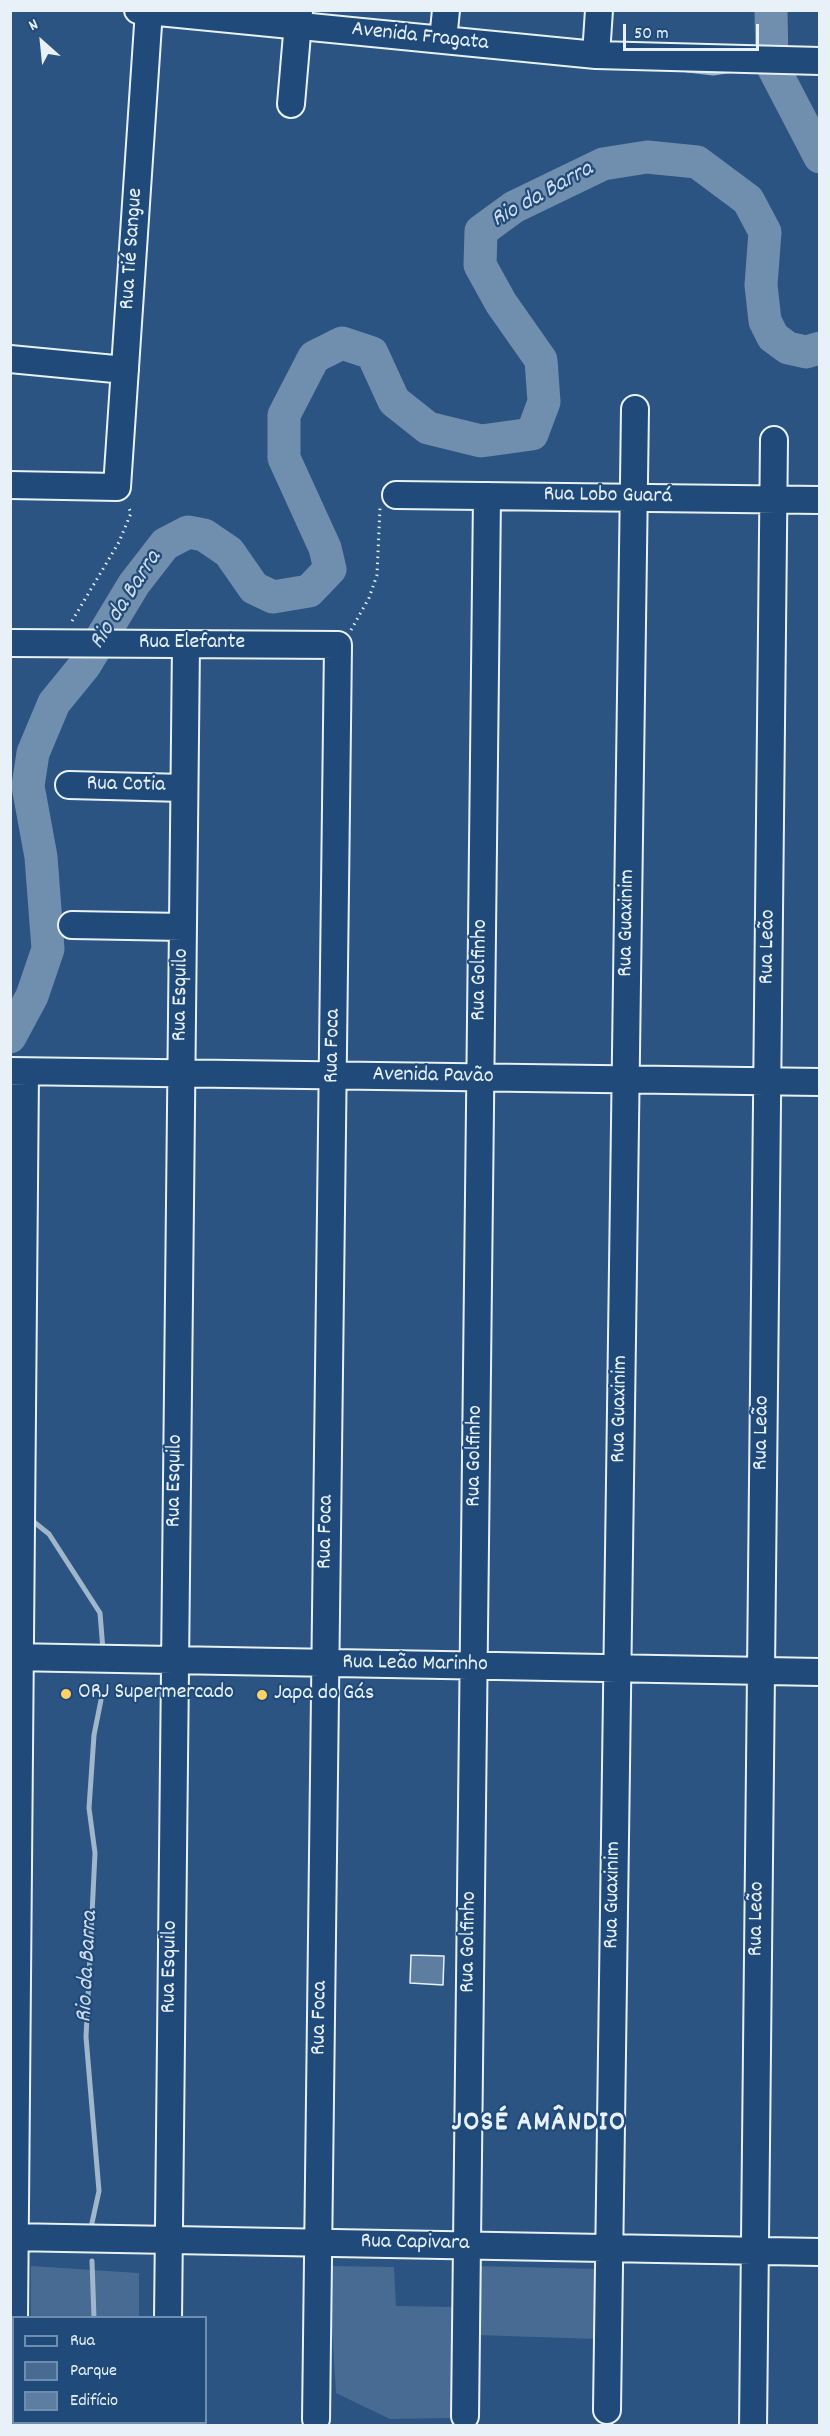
<!DOCTYPE html>
<html>
<head>
<meta charset="utf-8">
<style>
  body { margin:0 }
  #map { position:relative; width:830px; height:2436px; overflow:hidden; background:#2b5482; font-family:Dekko,sans-serif }
  canvas { display:block }
  .frame { position:absolute; inset:0; border:12px solid #e8f1f8; pointer-events:none }
  .legend { position:absolute; left:12px; top:2316px; width:195px; height:108px; box-sizing:border-box; background:#1f4a7a; border:2px solid #6f8dac; margin:0; padding:8px 10px; list-style:none; font-size:18px; color:#e8f1f8 }
  .legend li { display:flex; align-items:center; gap:12px; height:30px }
  .legend b { width:30px; border:2px solid #6f8dac }
  .north { position:absolute; left:12px; top:12px; width:60px; height:60px; -webkit-text-stroke:4px #1f4a7a; paint-order:stroke; rotate:333deg; font-size:16px; font-weight:700; line-height:24px; text-align:center; color:#e8f1f8 }
  .north::after { content:''; display:block; margin:auto; width:21px; height:27px; background:#e8f1f8; clip-path:polygon(50% 0,100% 100%,50% 72%,0 100%) }
  .scale { position:absolute; left:623px; top:24px; width:136px; height:27px; box-sizing:border-box; border:3px solid #e8f1f8; border-top:0; padding-left:8px; font-size:18px; line-height:21px; white-space:nowrap; color:#e8f1f8; -webkit-text-stroke:4px #1f4a7a; paint-order:stroke }
</style>
</head>
<body>
<div id="map">
<canvas width="830" height="2436"></canvas>
<div class="frame"></div>
<ul class="legend">
<li><b style="height:8px;background:#1f4a7a"></b>Rua</li>
<li><b style="height:16px;background:#476b93"></b>Parque</li>
<li><b style="height:16px;background:#5d7da1"></b>Edifício</li>
</ul>
<div class="north">N</div>
<div class="scale">50 m</div>
</div>
<script>
const context = document.querySelector('canvas').getContext('2d');
context.lineJoin = 'round';
function fill(path, color) { context.fillStyle = color; context.fill(path, 'evenodd'); }
const poly = rows => new Path2D(rows.map(r => 'M' + r).join(''));
function trace(path, color, width, dash) { context.strokeStyle = color; context.lineWidth = width; context.lineCap = dash ? 'butt' : 'round'; context.setLineDash(dash || []); context.stroke(path); }
function write(font, color, halo, rows, align = 'center') {
  context.font = font + ' Dekko,sans-serif'; context.lineWidth = 4.5; context.setLineDash([]); context.textBaseline = 'middle'; context.strokeStyle = halo; context.fillStyle = color; for (const [text, x, y, turn = 0] of rows) {
    context.save(); context.translate(x, y); context.rotate((+turn || 0) * Math.PI / 180); context.textAlign = isNaN(turn) ? turn : align; if (halo) context.strokeText(text, 0, 0); context.fillText(text, 0, 0); context.restore();
  }
}
fill(poly([
  [31,2266,139,2273,139,2317,31,2317],
  [328,2266,394,2267,396,2306,455,2307,451,2418,390,2419,336,2393],
  [476,2266,599,2269,596,2339,476,2335],
  [31,2422,139,2422,139,2425,31,2426]
]), '#476b93');
trace(poly([
  [687,70,713,73,734,70],
  [29,1518,49,1534,100,1613,103,1650],
  [90,2232,99,2191,86,2037,95,1853,89,1808,94,1735,101,1700],
  [92,2261,94,2318],
  [102,2422,102,2426],
  [128,2426,200,2426]
]), '#a0b6cb', 5);
trace(poly([
  [771,10,772,65,820,157],
  [10,1037,32,996,48,949,41,857,28,786,33,753,54,703,85,665,134,584,165,544,188,532,204,535,229,552,254,588,273,597,309,591,330,569,325,548,284,458,284,415,314,357,342,343,372,353,394,401,428,428,481,441,532,434,544,402,541,360,501,303,480,265,481,231,514,207,603,164,647,157,697,162,748,200,765,232,761,285,765,321,773,337,788,348,806,352,820,348]
]), '#708ead', 33);
const building = poly([
  [411,1955,444,1956,443,1985,410,1983,411,1955]
]);
fill(building, '#5d7da1');
trace(building, '#e8f1f8', 1.5);
const minor = poly([
  [138,10,596,55,820,61],
  [443,40,446,10],
  [596,55,599,10],
  [291,104,299,11],
  [10,359,125,370],
  [10,485,117,487,149,10],
  [396,495,820,500],
  [10,643,338,645,316,2419],
  [69,785,184,788],
  [72,925,183,927],
  [10,1071,820,1082],
  [10,1657,820,1672],
  [10,2237,820,2252],
  [14,2318,25,1072],
  [168,2318,186,644],
  [607,2410,635,409],
  [465,2416,487,496],
  [13,2426,14,2379],
  [753,2426,774,440]
]);
trace(minor, '#e8f1f8', 30);
trace(poly([
  [72,621,119,542,131,513,128,506],
  [351,630,369,598,377,575,380,508]
]), '#e8f1f8', 3, [1.5, 4.5]);
trace(minor, '#1f4a7a', 26);
for (const [x, y, r, color] of [
  [66,1694,6,"#ffd166"],
  [262,1695,6,"#ffd166"]
]) { const dot = new Path2D(); dot.arc(x, y, r, 0, 2 * Math.PI); context.fillStyle = color; context.fill(dot); trace(dot, '#1f4a7a', 2); }
write('22px', '#e8f1f8', '#1f4a7a', [
  ["Avenida Fragata",420,38,6],
  ["Rua Tié Sangue",133,249,-86],
  ["Rua Lobo Guará",608,497,1],
  ["Rua Elefante",192,644],
  ["Rua Cotia",126,786,1],
  ["Rua Guaxinim",628,923,-89],
  ["Rua Leão",769,947,-89],
  ["Rua Golfinho",481,970,-89],
  ["Rua Esquilo",182,995,-89],
  ["Rua Foca",334,1046,-89],
  ["Avenida Pavão",433,1077,1],
  ["Rua Guaxinim",621,1409,-89],
  ["Rua Leão",763,1433,-89],
  ["Rua Golfinho",476,1456,-89],
  ["Rua Esquilo",176,1481,-89],
  ["Rua Foca",327,1532,-89],
  ["Rua Leão Marinho",415,1665,1],
  ["Rua Guaxinim",614,1895,-89],
  ["Rua Leão",758,1919,-89],
  ["Rua Golfinho",470,1942,-89],
  ["Rua Esquilo",171,1967,-89],
  ["Rua Foca",321,2018,-89],
  ["Rua Capivara",415,2244,1]
]);
write('22px', '#e8f1f8', '#1f4a7a', [
  ["ORJ Supermercado",78,1694],
  ["Japa do Gás",274,1695]
], 'left');
write('italic 24px', '#d0dde9', '#1f4a7a', [
  ["Rio da Barra",543,196,-29],
  ["Rio da Barra",127,601,-57],
  ["Rio da Barra",89,1967,-87]
]);
context.letterSpacing = '1.5px';
write('bold 28px', '#e8f1f8', '#1f4a7a', [
  ["JOSÉ AMÂNDIO",539,2125]
]);
context.letterSpacing = '0px';
</script>
</body>
</html>
